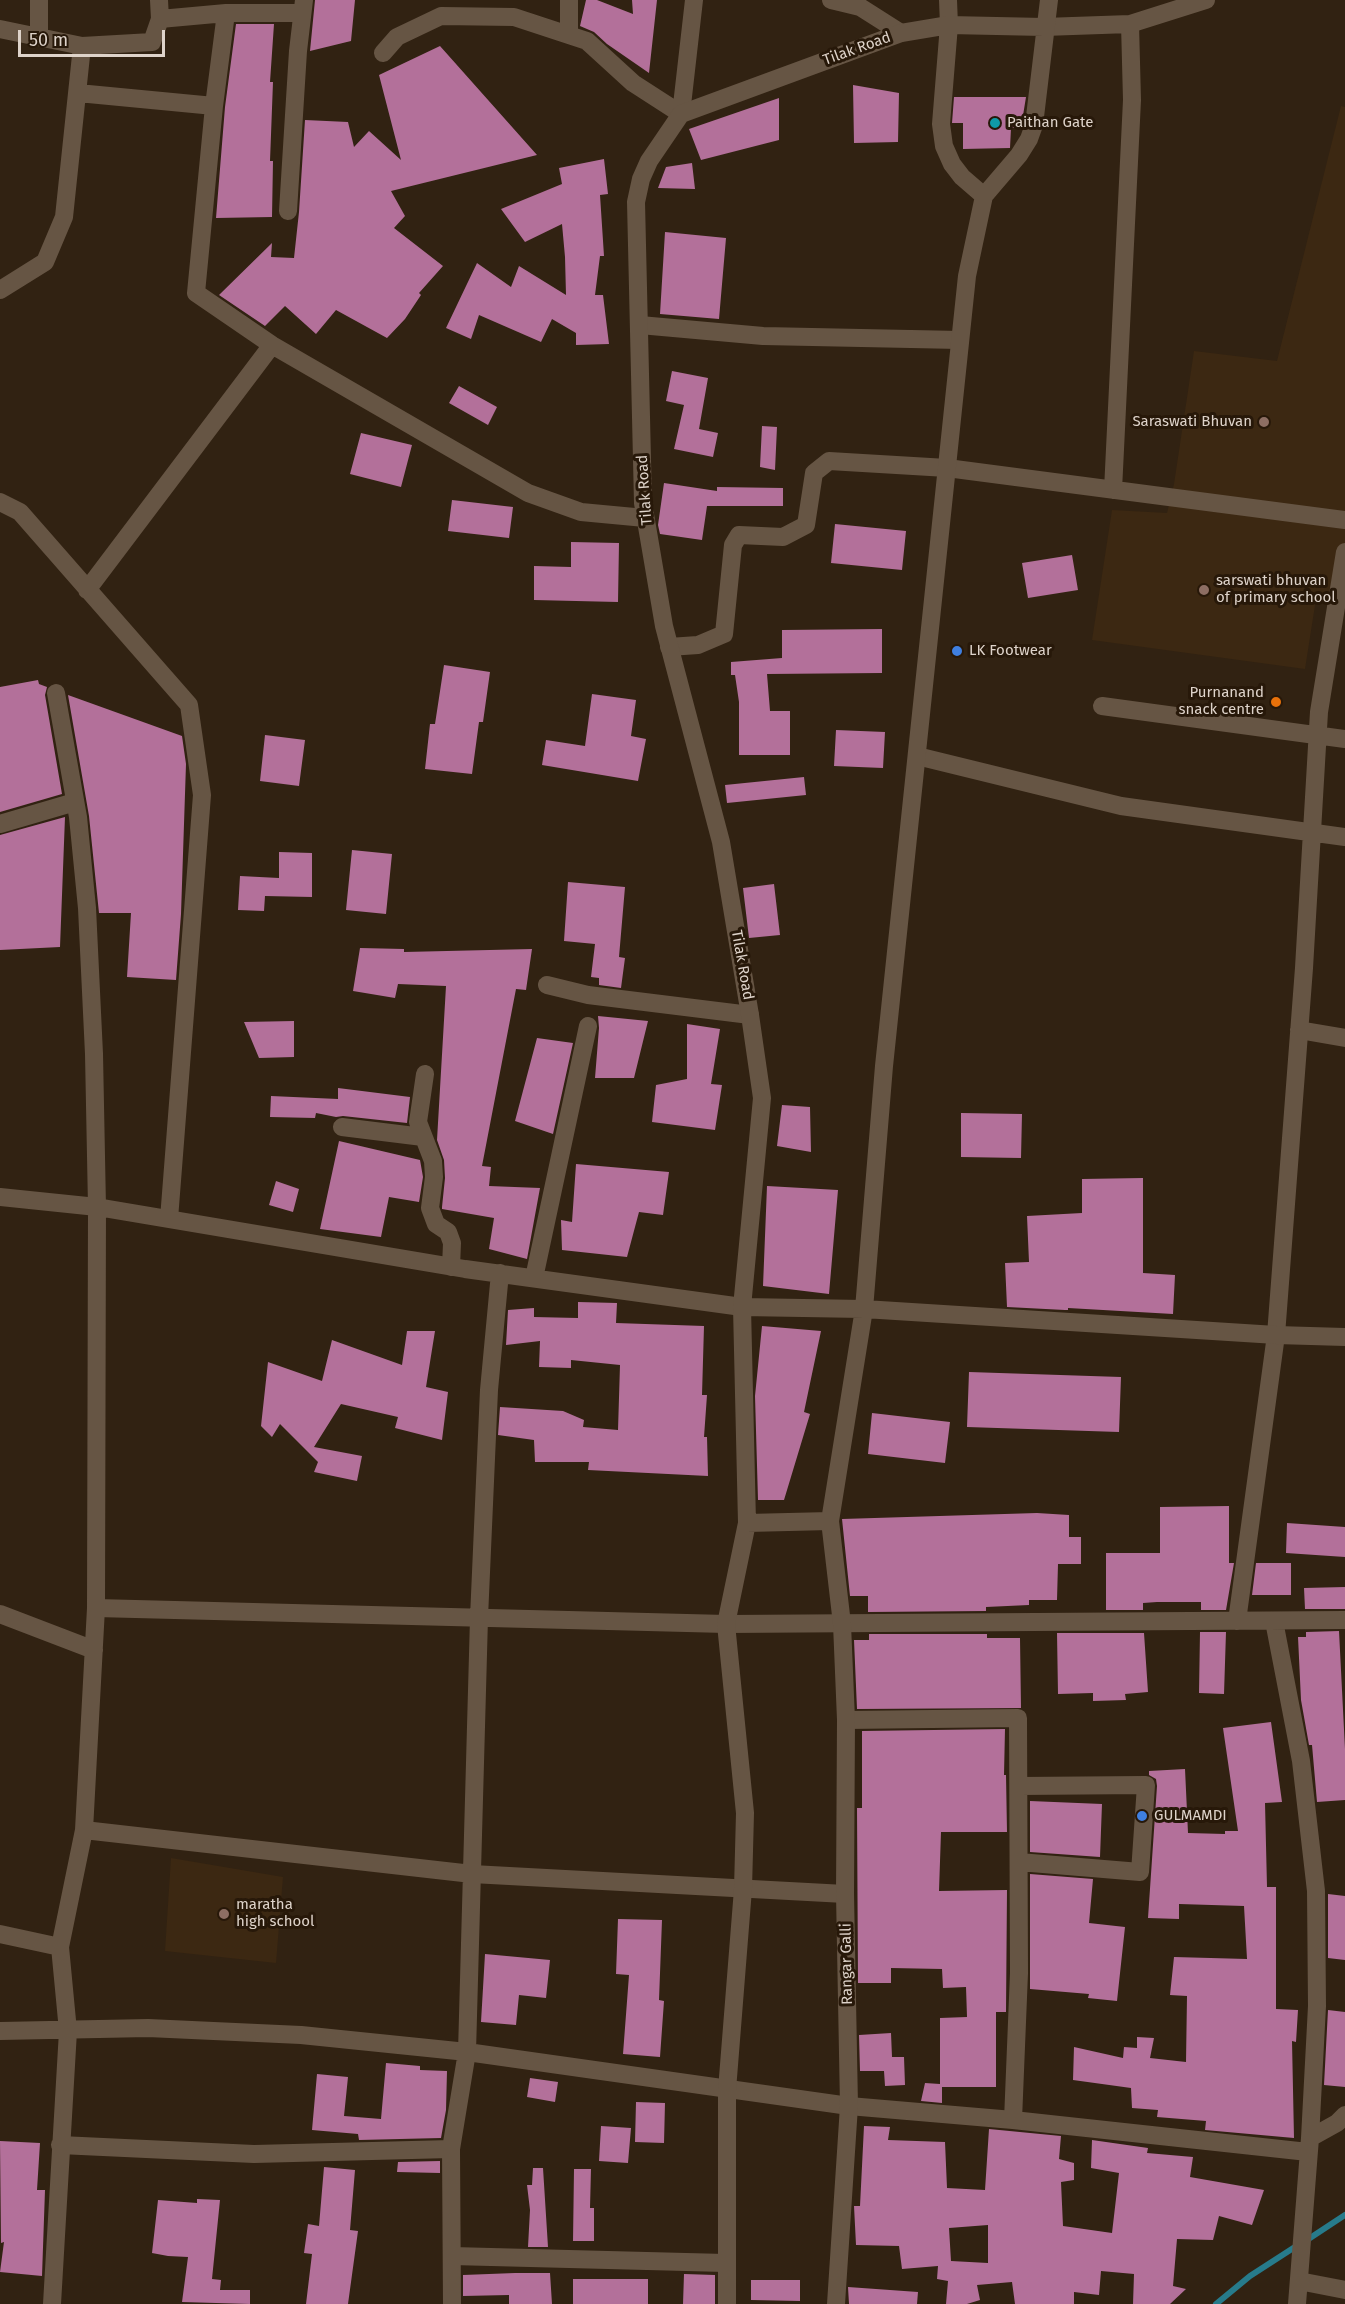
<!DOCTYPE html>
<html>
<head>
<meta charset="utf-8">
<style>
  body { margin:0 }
  #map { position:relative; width:1345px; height:2304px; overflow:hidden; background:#312212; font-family:"Fira Sans",sans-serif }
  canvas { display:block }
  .scale { position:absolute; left:18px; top:30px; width:147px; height:27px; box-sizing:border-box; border:3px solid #ded3ca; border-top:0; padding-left:8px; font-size:18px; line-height:21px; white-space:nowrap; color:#ded3ca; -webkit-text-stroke:4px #271809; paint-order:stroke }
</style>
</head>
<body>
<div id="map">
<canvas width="1345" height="2304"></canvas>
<div class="scale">50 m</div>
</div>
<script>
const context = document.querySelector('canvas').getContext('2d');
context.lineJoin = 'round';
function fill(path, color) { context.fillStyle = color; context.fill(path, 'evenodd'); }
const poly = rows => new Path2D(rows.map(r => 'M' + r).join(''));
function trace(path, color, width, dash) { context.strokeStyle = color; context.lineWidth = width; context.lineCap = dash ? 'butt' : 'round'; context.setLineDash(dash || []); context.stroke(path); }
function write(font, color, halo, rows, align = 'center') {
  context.font = font + ' "Fira Sans",sans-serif'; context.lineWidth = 6; context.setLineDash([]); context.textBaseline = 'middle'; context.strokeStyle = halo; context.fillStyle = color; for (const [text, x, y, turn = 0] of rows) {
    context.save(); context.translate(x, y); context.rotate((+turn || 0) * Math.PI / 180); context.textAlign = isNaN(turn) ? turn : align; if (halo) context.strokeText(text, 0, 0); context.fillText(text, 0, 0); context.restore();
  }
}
fill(poly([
  [1341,106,1345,107,1345,604,1316,599,1305,669,1092,640,1112,510,1167,513,1174,484,1194,351,1277,361],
  [171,1858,283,1877,276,1963,165,1951]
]), '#3c2812');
trace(poly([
  [1307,2240,1345,2215],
  [1216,2304,1250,2276,1298,2245]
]), '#277b8b', 6);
fill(poly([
  [315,0,355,0,351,41,310,51],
  [586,0,597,0,633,14,632,0,657,0,649,73,607,44,594,32,580,26],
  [236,24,274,24,270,82,273,82,270,161,273,161,272,217,216,218,225,107],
  [440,46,537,155,391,191,405,216,394,228,443,266,419,293,421,295,405,319,387,338,336,310,316,334,285,306,265,326,219,295,272,243,271,257,294,258,299,212,305,120,348,122,354,147,369,131,401,160,379,75],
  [853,85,899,93,898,142,854,143],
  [954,97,1026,97,1021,128,1011,128,1010,148,963,149,963,123,952,123],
  [779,98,779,140,701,160,689,129],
  [604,159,608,194,600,195,604,256,600,256,595,295,603,295,609,344,576,345,576,333,552,319,541,342,479,315,471,339,446,328,477,263,511,287,519,266,566,295,565,257,562,224,525,242,501,209,562,184,559,168],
  [692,163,695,189,658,188,666,167],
  [665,232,726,238,719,319,660,314],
  [672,371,708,378,699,429,718,433,713,457,674,449,684,405,666,401],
  [459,386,497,407,488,425,449,403],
  [762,426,777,427,775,470,760,467],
  [361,433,412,445,401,487,350,474],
  [664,483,717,491,717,487,783,488,783,506,707,506,702,540,660,534,658,525],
  [452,500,513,507,509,538,448,531],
  [835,524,906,531,902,570,831,563],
  [571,542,619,543,618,602,534,600,534,566,571,567],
  [1072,555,1078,590,1028,598,1022,563],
  [882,629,882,673,767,674,770,711,790,711,790,755,739,755,739,702,735,675,731,675,731,662,782,658,782,630],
  [444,665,490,672,483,722,479,722,472,774,425,769,430,724,435,724],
  [38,680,39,684,47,687,45,695,62,794,0,812,0,687],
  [592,694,636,700,631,736,646,739,638,781,542,765,546,740,585,746],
  [68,695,182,736,186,764,181,914,176,980,127,977,131,913,99,913,89,816],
  [836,730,885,732,883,768,834,766],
  [265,735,305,740,299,786,260,781],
  [804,777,806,795,727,803,725,785],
  [65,817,60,947,0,950,0,835],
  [352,850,392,854,386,914,346,910],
  [279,852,312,853,312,897,265,896,264,911,238,910,240,876,279,878],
  [568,882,625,887,619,957,625,958,621,988,599,985,599,978,591,977,595,944,564,941],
  [774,884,780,935,749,938,743,888],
  [360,948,404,949,404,952,532,949,526,990,516,989,482,1166,491,1167,489,1186,540,1188,527,1259,489,1249,494,1218,442,1209,442,1207,445,1178,444,1160,437,1140,446,986,398,984,395,998,353,991],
  [598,1016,648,1021,634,1078,595,1078,599,1028],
  [294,1021,294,1057,259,1058,244,1022],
  [687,1024,720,1029,711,1084,722,1085,715,1130,652,1122,656,1085,687,1079],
  [537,1038,573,1043,553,1134,515,1121],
  [338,1088,410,1097,407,1123,343,1116,336,1117,316,1113,315,1118,270,1117,271,1096,338,1099],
  [782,1105,810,1107,811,1152,777,1146],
  [961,1113,1022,1114,1021,1158,961,1157],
  [339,1141,420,1160,423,1177,419,1202,389,1197,381,1237,320,1229],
  [576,1164,669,1172,663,1215,639,1212,627,1257,562,1250,561,1220,572,1222],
  [1143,1178,1143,1273,1175,1275,1173,1314,1068,1308,1068,1310,1065,1310,1007,1307,1005,1263,1029,1262,1027,1216,1082,1213,1082,1179],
  [276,1181,299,1189,293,1212,269,1205],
  [767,1186,838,1190,829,1294,763,1286],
  [578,1302,617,1303,616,1323,704,1326,702,1395,707,1395,704,1437,707,1437,708,1476,588,1470,589,1462,535,1462,534,1440,498,1435,500,1407,563,1411,584,1420,583,1427,618,1430,620,1365,571,1360,571,1368,539,1367,540,1341,506,1345,508,1310,534,1308,534,1317,578,1318],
  [762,1326,821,1331,804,1412,810,1414,784,1500,758,1500,755,1396],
  [407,1331,435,1331,426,1387,448,1392,442,1440,395,1428,398,1417,341,1404,314,1447,362,1456,357,1481,314,1472,318,1462,280,1424,272,1437,261,1426,268,1362,322,1381,332,1340,402,1365],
  [969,1372,1121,1377,1119,1432,967,1427],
  [872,1413,950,1422,945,1463,868,1454],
  [1229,1506,1229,1563,1234,1563,1226,1610,1201,1610,1201,1602,1157,1602,1143,1603,1143,1610,1106,1610,1106,1553,1160,1553,1160,1507],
  [1037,1513,1069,1515,1069,1537,1081,1537,1081,1564,1058,1564,1057,1600,1029,1600,1029,1605,986,1607,986,1611,868,1612,868,1596,850,1596,842,1519],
  [1287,1523,1345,1527,1345,1557,1286,1553],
  [1256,1563,1291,1563,1291,1595,1252,1595],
  [1345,1587,1345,1609,1305,1609,1304,1588],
  [1339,1631,1345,1749,1345,1800,1317,1802,1312,1745,1309,1745,1301,1700,1298,1637,1306,1637,1306,1632],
  [1200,1632,1226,1632,1224,1694,1199,1693],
  [1057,1633,1144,1633,1148,1692,1125,1694,1126,1700,1093,1701,1093,1693,1058,1694],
  [869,1634,987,1634,987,1638,1020,1638,1021,1708,857,1709,854,1640,869,1640],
  [1271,1722,1282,1802,1265,1803,1267,1887,1276,1887,1276,2009,1298,2010,1296,2042,1292,2041,1294,2138,1205,2130,1206,2121,1157,2117,1158,2110,1132,2108,1131,2088,1073,2080,1074,2047,1123,2058,1124,2047,1137,2048,1137,2037,1154,2038,1150,2058,1186,2062,1187,1996,1170,1995,1174,1957,1247,1959,1244,1906,1179,1904,1179,1919,1148,1918,1157,1786,1156,1779,1149,1775,1149,1771,1185,1769,1188,1833,1225,1834,1225,1831,1238,1831,1223,1728],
  [1005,1729,1004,1775,1006,1775,1007,1832,941,1832,939,1891,1007,1890,1006,2012,996,2012,996,2087,942,2087,942,2103,921,2101,925,2083,940,2084,940,2018,967,2017,966,1987,943,1988,942,1969,891,1968,891,1983,858,1983,857,1808,862,1808,862,1731],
  [1030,1801,1102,1804,1100,1857,1030,1852],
  [1030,1874,1093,1879,1089,1923,1125,1927,1117,2001,1088,1998,1089,1994,1030,1989],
  [1328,1894,1345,1896,1345,1960,1328,1958],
  [618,1919,662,1920,659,2000,664,2001,660,2057,623,2054,629,1975,616,1974],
  [485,1954,550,1960,546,1998,519,1995,516,2025,481,2022],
  [1328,2010,1345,2012,1345,2087,1324,2085],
  [891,2033,892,2057,904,2057,905,2085,885,2086,884,2071,860,2071,859,2035],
  [386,2063,420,2066,420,2070,447,2071,446,2110,441,2138,359,2140,358,2134,312,2130,317,2074,348,2077,344,2116,381,2119],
  [530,2078,558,2082,555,2102,527,2097],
  [636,2102,665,2103,664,2143,635,2142],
  [601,2126,631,2128,628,2163,599,2161],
  [864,2126,890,2127,888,2140,945,2142,947,2188,985,2190,989,2129,1061,2136,1059,2159,1074,2163,1074,2180,1061,2182,1063,2226,1112,2233,1119,2173,1091,2168,1092,2140,1148,2148,1147,2153,1193,2157,1190,2177,1264,2190,1252,2225,1219,2216,1213,2240,1177,2239,1173,2286,1186,2289,1170,2304,1133,2304,1134,2274,1101,2271,1099,2295,1074,2292,1074,2304,1015,2304,1012,2282,977,2285,980,2300,967,2304,946,2304,948,2281,937,2279,938,2266,902,2269,899,2246,856,2245,854,2206,860,2206],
  [988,2225,988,2263,951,2261,949,2228],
  [0,2141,40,2143,37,2190,45,2190,42,2276,0,2272,4,2242,1,2243],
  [440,2161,440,2173,397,2172,398,2162],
  [324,2167,355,2170,350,2230,358,2231,348,2304,306,2304,312,2254,304,2253,308,2224,319,2226],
  [533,2168,543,2168,548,2247,528,2247,530,2210,527,2185,532,2185],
  [574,2169,591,2169,590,2208,594,2208,594,2241,573,2241],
  [197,2199,220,2200,212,2279,221,2280,220,2290,250,2290,250,2304,182,2302,188,2257,168,2256,152,2253,158,2200,197,2203],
  [515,2273,550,2273,552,2304,509,2304,509,2295,463,2296,463,2275],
  [684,2274,715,2275,715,2304,683,2304],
  [573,2279,648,2279,648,2304,573,2304],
  [751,2280,800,2280,800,2301,751,2300],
  [848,2287,918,2292,917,2304,849,2304]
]), '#b3709a');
trace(poly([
  [39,0,39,37],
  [831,0,860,7,901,33],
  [948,0,949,25],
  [226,13,214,106,196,293,272,345,528,493,581,512,645,518],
  [160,19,226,13,302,13],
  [1044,27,1130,24,1206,0],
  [0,29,82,46],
  [569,35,569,0],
  [383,53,397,37,441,16,514,17,587,41,633,83,681,114,694,0],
  [78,93,214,106],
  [288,211,298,51,304,0],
  [0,290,45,262,64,217,82,46,152,42,160,19,159,0],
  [640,325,763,336,960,340],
  [1113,490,1132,100,1130,24],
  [0,502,20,512,189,705,202,795,169,1219],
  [87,590,272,345],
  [669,647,698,645,724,634,733,545,739,535,783,537,806,525,814,473,829,461,947,468,1345,520],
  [1102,706,1345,739],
  [917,756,1121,806,1345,837],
  [0,824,75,802],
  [547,985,588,995,750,1015],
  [1299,1030,1345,1038],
  [425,1074,418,1122,433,1161,434,1177,430,1208,436,1224,448,1232,452,1243,451,1267],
  [342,1127,423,1137],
  [0,1197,97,1207,465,1269,742,1307],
  [534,1278,588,1026],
  [96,1608,726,1624,1345,1620],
  [0,1614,94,1650],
  [1237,1621,1276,1335,1304,968,1319,712,1345,552],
  [1274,1621,1301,1761,1316,1891,1317,2006,1310,2138,1297,2304],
  [846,1720,1018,1718,1019,1973,1013,2120],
  [1019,1786,1146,1785,1140,1872,1019,1862],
  [84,1830,472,1874,845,1894],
  [0,1934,60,1947],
  [0,2031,148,2028,301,2035,467,2052,849,2106,1013,2120,1308,2152],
  [1310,2138,1337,2123,1345,2115],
  [60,2145,254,2154,451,2149],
  [452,2256,725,2263],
  [1299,2281,1345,2290],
  [52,2304,68,2031,60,1947,84,1830,96,1608,97,1207,94,1054,87,908,78,817,56,693],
  [452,2304,451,2149,467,2052,479,1618,489,1390,500,1273]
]), '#654', 18);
trace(poly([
  [949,25,941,124,944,146,952,164,962,177,984,196],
  [742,1307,864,1309,1276,1335,1345,1337],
  [747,1523,830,1521],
  [727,2304,727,2090,743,1889,745,1813,726,1624,747,1523,742,1307,762,1098,750,1015,721,842,664,626,643,503,636,202,641,179,649,161,681,114,901,33,949,25,1044,27],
  [836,2304,849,2106,845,1894,846,1720,842,1624,830,1521,864,1309,884,1066,967,276,984,196,1019,155,1029,139,1034,125,1049,0]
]), '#654', 18);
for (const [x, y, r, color] of [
  [995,123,6,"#0f9aa8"],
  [1264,422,6,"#8d6e63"],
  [1204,590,6,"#8d6e63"],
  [957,651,6,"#3f7fe0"],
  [1276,702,6,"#e8710a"],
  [1142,1816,6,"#3f7fe0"],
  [224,1914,6,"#8d6e63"]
]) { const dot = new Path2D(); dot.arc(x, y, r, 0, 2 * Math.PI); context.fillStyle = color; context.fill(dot); trace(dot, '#271809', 2); }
write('15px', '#ded3ca', '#271809', [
  ["Tilak Road",857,49,-20],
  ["Tilak Road",645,490,-94],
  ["Tilak Road",742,965,80],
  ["Rangar Galli",847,1964,-91]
]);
write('15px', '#ded3ca', '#271809', [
  ["Paithan Gate",1007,123],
  ["Saraswati Bhuvan",1252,422,"right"],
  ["sarswati bhuvan",1216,581],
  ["of primary school",1216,598],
  ["LK Footwear",969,651],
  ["Purnanand",1264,693,"right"],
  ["snack centre",1264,710,"right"],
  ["GULMAMDI",1154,1816],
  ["maratha",236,1905],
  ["high school",236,1922]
], 'left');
</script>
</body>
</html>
